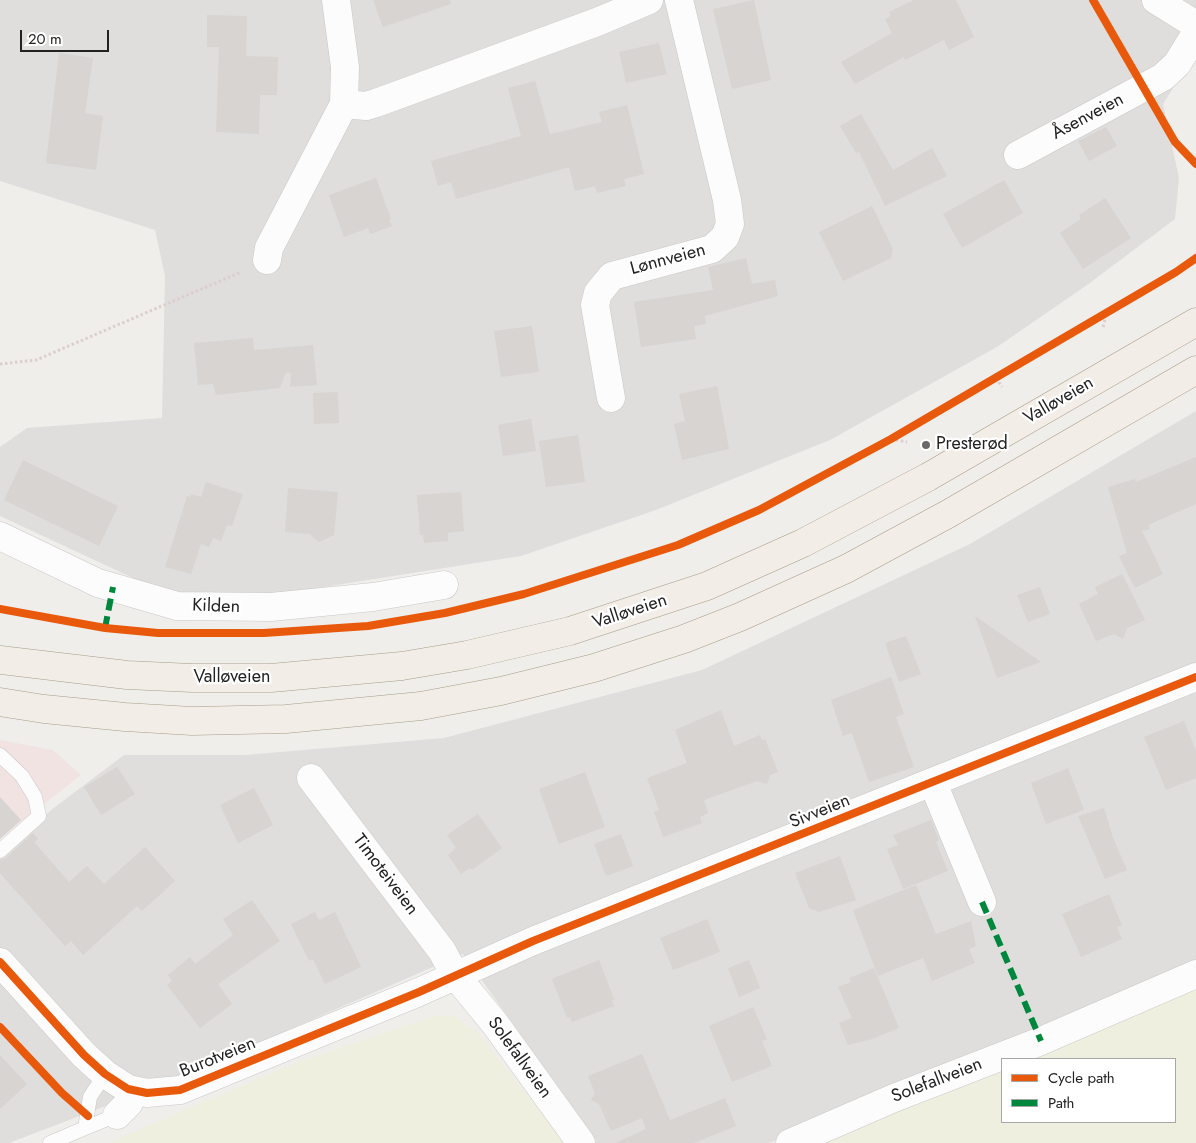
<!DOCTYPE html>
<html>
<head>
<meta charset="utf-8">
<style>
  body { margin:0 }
  #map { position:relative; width:1196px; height:1143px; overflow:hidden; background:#f0eeeb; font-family:Jost,sans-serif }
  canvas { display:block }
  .legend { position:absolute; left:1001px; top:1058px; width:175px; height:65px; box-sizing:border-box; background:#fff; border:1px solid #a7a7a7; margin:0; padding:6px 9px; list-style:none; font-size:15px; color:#222 }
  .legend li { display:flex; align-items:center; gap:10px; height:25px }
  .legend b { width:25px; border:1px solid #a7a7a7 }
  .scale { position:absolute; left:20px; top:30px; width:89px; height:22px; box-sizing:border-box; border:2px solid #222; border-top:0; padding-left:6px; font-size:15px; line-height:18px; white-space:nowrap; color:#222; -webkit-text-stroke:4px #fff; paint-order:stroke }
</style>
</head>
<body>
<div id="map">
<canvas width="1196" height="1143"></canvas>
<ul class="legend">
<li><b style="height:6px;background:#e8590c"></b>Cycle path</li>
<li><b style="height:6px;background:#00873e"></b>Path</li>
</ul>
<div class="scale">20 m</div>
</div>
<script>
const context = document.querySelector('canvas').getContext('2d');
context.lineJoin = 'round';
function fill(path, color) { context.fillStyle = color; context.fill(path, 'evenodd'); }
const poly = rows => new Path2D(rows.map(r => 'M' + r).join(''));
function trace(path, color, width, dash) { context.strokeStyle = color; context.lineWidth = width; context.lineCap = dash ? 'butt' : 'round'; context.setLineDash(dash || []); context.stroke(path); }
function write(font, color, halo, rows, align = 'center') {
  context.font = font + ' Jost,sans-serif'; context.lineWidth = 4.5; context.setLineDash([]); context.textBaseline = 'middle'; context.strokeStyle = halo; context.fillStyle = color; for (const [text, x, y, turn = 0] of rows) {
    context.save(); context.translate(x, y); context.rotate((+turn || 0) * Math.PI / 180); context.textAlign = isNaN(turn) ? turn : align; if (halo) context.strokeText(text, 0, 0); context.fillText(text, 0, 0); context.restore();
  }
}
fill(poly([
  [0,0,1196,0,1196,52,1163,104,1179,178,1175,219,1087,285,997,347,830,440,656,510,521,556,285,593,178,599,0,516,0,447,27,428,162,418,165,276,155,230,0,181],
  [1196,411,1196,964,769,1143,592,1143,548,1073,463,954,171,1081,9,1143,0,1143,0,853,55,807,124,755,245,755,444,738,702,670,970,544]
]), '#dfdedc');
fill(poly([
  [0,740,53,750,81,775,0,839]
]), '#f1e3e1');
fill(poly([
  [1196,986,1196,1143,820,1143,1002,1067,1002,1122,1175,1122,1175,1059,1021,1059],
  [434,1016,454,1016,478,1033,565,1143,108,1143,293,1064]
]), '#efefdf');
fill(poly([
  [373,0,450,0,451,4,383,27],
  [754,0,771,80,732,89,713,9],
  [914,0,956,0,974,37,949,50,944,40,905,60,904,57,855,84,841,62,892,33,885,19,891,16,889,12],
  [207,15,247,16,246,56,278,57,277,95,260,95,259,134,216,132,219,47,207,47],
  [659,43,667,74,626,83,619,52],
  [59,53,93,58,85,113,103,116,96,170,46,163],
  [535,81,550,134,602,122,599,112,627,105,644,174,624,179,626,186,597,193,595,186,575,191,569,167,456,199,451,182,438,186,431,161,521,136,508,88],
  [861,114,893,170,932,148,947,176,885,206,859,152,856,153,840,126],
  [1106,127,1117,146,1089,161,1078,141],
  [376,178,391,219,389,220,392,226,370,234,368,228,344,237,329,195],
  [1004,180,1023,213,962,248,943,214],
  [1105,198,1131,238,1083,269,1060,233,1081,219,1079,215],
  [872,206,893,249,891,258,843,281,819,232],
  [746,258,752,284,775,280,778,296,705,316,706,324,694,326,696,339,641,347,634,302,713,290,708,267],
  [532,326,539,372,501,377,494,331],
  [253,338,254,350,313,345,317,385,290,387,291,373,286,372,280,388,216,395,213,384,198,385,194,343],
  [717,386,729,449,682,460,674,424,685,421,679,394],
  [338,392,339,423,314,424,313,393],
  [531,419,536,451,503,456,498,425],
  [578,435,585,482,546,487,539,441],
  [1196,457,1196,504,1148,525,1150,529,1142,531,1163,574,1135,588,1119,556,1127,553,1108,487,1135,479,1136,482],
  [23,460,118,506,99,546,4,500],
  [206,482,243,494,232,526,227,525,221,541,213,538,209,547,201,544,191,574,165,567,187,496,190,497,191,494,201,497],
  [288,488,338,492,334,535,319,542,310,534,285,532],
  [461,492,464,531,448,533,448,541,424,543,423,535,420,535,417,495],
  [1122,574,1145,620,1127,628,1123,639,1114,634,1096,641,1079,604,1098,594,1095,587],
  [1040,587,1050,614,1028,622,1017,595],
  [975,616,1041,662,997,678],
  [906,636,921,674,899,682,885,643],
  [891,677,904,714,896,717,914,767,869,782,852,733,843,736,831,700],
  [721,710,734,746,760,735,762,740,765,739,778,772,770,775,767,784,757,781,704,800,708,813,700,817,702,823,663,837,654,812,659,810,647,778,687,763,675,730],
  [1184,721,1196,751,1196,778,1166,790,1144,737],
  [117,767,135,794,101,815,84,787],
  [1068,768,1084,810,1046,824,1031,783],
  [585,772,605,827,559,844,539,789],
  [254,788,273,825,238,843,220,805],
  [0,797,21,820,0,839],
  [1104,808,1113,838,1127,870,1105,879,1078,816],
  [478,814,502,848,472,870,470,868,461,874,448,855,456,848,447,835],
  [931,820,939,840,936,842,948,871,903,889,887,849,898,845,893,835],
  [33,833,38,839,34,842,69,882,87,866,104,884,145,847,175,881,142,911,137,906,83,955,71,941,65,946,0,873,0,860,6,858],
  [621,834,633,866,606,876,594,844],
  [840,856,856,900,819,912,809,908,795,873],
  [916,885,936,934,971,921,976,946,969,949,975,963,932,981,923,958,878,976,853,910],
  [1109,894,1122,925,1117,927,1122,939,1081,957,1062,914],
  [252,900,280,941,218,984,232,1004,200,1028,167,985,172,981,168,975,190,957,195,964,233,935,223,919],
  [315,912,319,920,335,912,361,967,325,984,313,959,309,961,291,924],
  [707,919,720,952,673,970,660,938],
  [599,960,614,999,612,1000,614,1006,572,1022,570,1017,567,1018,552,979],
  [749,960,760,988,739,997,728,968],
  [874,968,899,1028,872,1039,848,1045,839,1023,852,1018,838,987,851,982,849,978],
  [753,1007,767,1039,762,1041,772,1066,732,1082,709,1026],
  [642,1054,670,1120,725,1098,736,1126,694,1143,615,1143,646,1129,642,1118,611,1131,599,1104,591,1100,595,1093,588,1076],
  [0,1055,27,1084,0,1109]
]), '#d7d4d2');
const lane = poly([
  [0,755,22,776,35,797,39,816,0,851],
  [85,1128,117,1115],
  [50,1143,85,1128,90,1097,105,1074]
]);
const street = poly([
  [1156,0,1196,25],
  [344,104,366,106,376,103,597,22,649,0],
  [1018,155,1163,77,1177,64,1196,33],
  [267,260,269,248,344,104,345,67,336,0],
  [611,398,595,305,598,293,612,276,712,249,725,237,730,224,727,200,679,0],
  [0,536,98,583,177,606,271,607,373,597,444,585],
  [311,778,442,951,455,975,496,1025,581,1143],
  [933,783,982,902],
  [0,962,84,1055,105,1074,128,1089,147,1093,180,1090,419,992,533,941,1196,677],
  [117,1115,129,1103,133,1090],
  [790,1143,894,1098,1041,1041,1196,974]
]);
const primary = poly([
  [0,660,127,675,192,678,271,678,402,666,467,655,570,631,707,586,803,543,928,477,1196,322],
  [0,702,44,709,125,717,192,721,286,719,421,706,501,691,594,668,684,639,740,617,846,569,948,514,1196,370]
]);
trace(lane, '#c9c8c7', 15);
trace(street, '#c9c8c7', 29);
trace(primary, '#a79c86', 29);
trace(poly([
  [1103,327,1107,312],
  [0,364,36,360,241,272],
  [996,378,1002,387],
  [891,439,907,442]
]), '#dccecd', 3, [2.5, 2.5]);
trace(lane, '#fdfcfc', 14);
trace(street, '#fdfcfc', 28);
trace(primary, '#f3ede7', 28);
trace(poly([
  [105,628,113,587],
  [982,902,1041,1041]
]), '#00873e', 6, [12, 6]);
trace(poly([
  [1093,0,1175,142,1196,164],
  [0,609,105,628,158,633,264,633,368,626,445,613,524,594,678,545,759,510,891,439,1176,272,1196,258],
  [0,962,84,1055,105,1074,128,1089,147,1093,180,1090,419,992,533,941,1196,677],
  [0,1027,62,1093,88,1116]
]), '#e8590c', 8);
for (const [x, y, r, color] of [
  [926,445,5,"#6a6968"]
]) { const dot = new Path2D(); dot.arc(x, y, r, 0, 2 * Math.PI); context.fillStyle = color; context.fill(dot); trace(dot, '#fff', 2); }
write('18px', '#222', '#fff', [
  ["Åsenveien",1088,117,-28],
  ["Lønnveien",668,260,-15],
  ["Valløveien",1059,401,-30],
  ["Kilden",216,607,2],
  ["Valløveien",630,612,-18],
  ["Valløveien",232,678],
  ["Sivveien",820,812,-22],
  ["Timoteiveien",385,875,53],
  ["Burotveien",218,1058,-22],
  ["Solefallveien",519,1058,54],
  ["Solefallveien",937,1081,-21]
]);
write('18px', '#222', '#fff', [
  ["Presterød",936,445]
], 'left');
</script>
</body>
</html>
